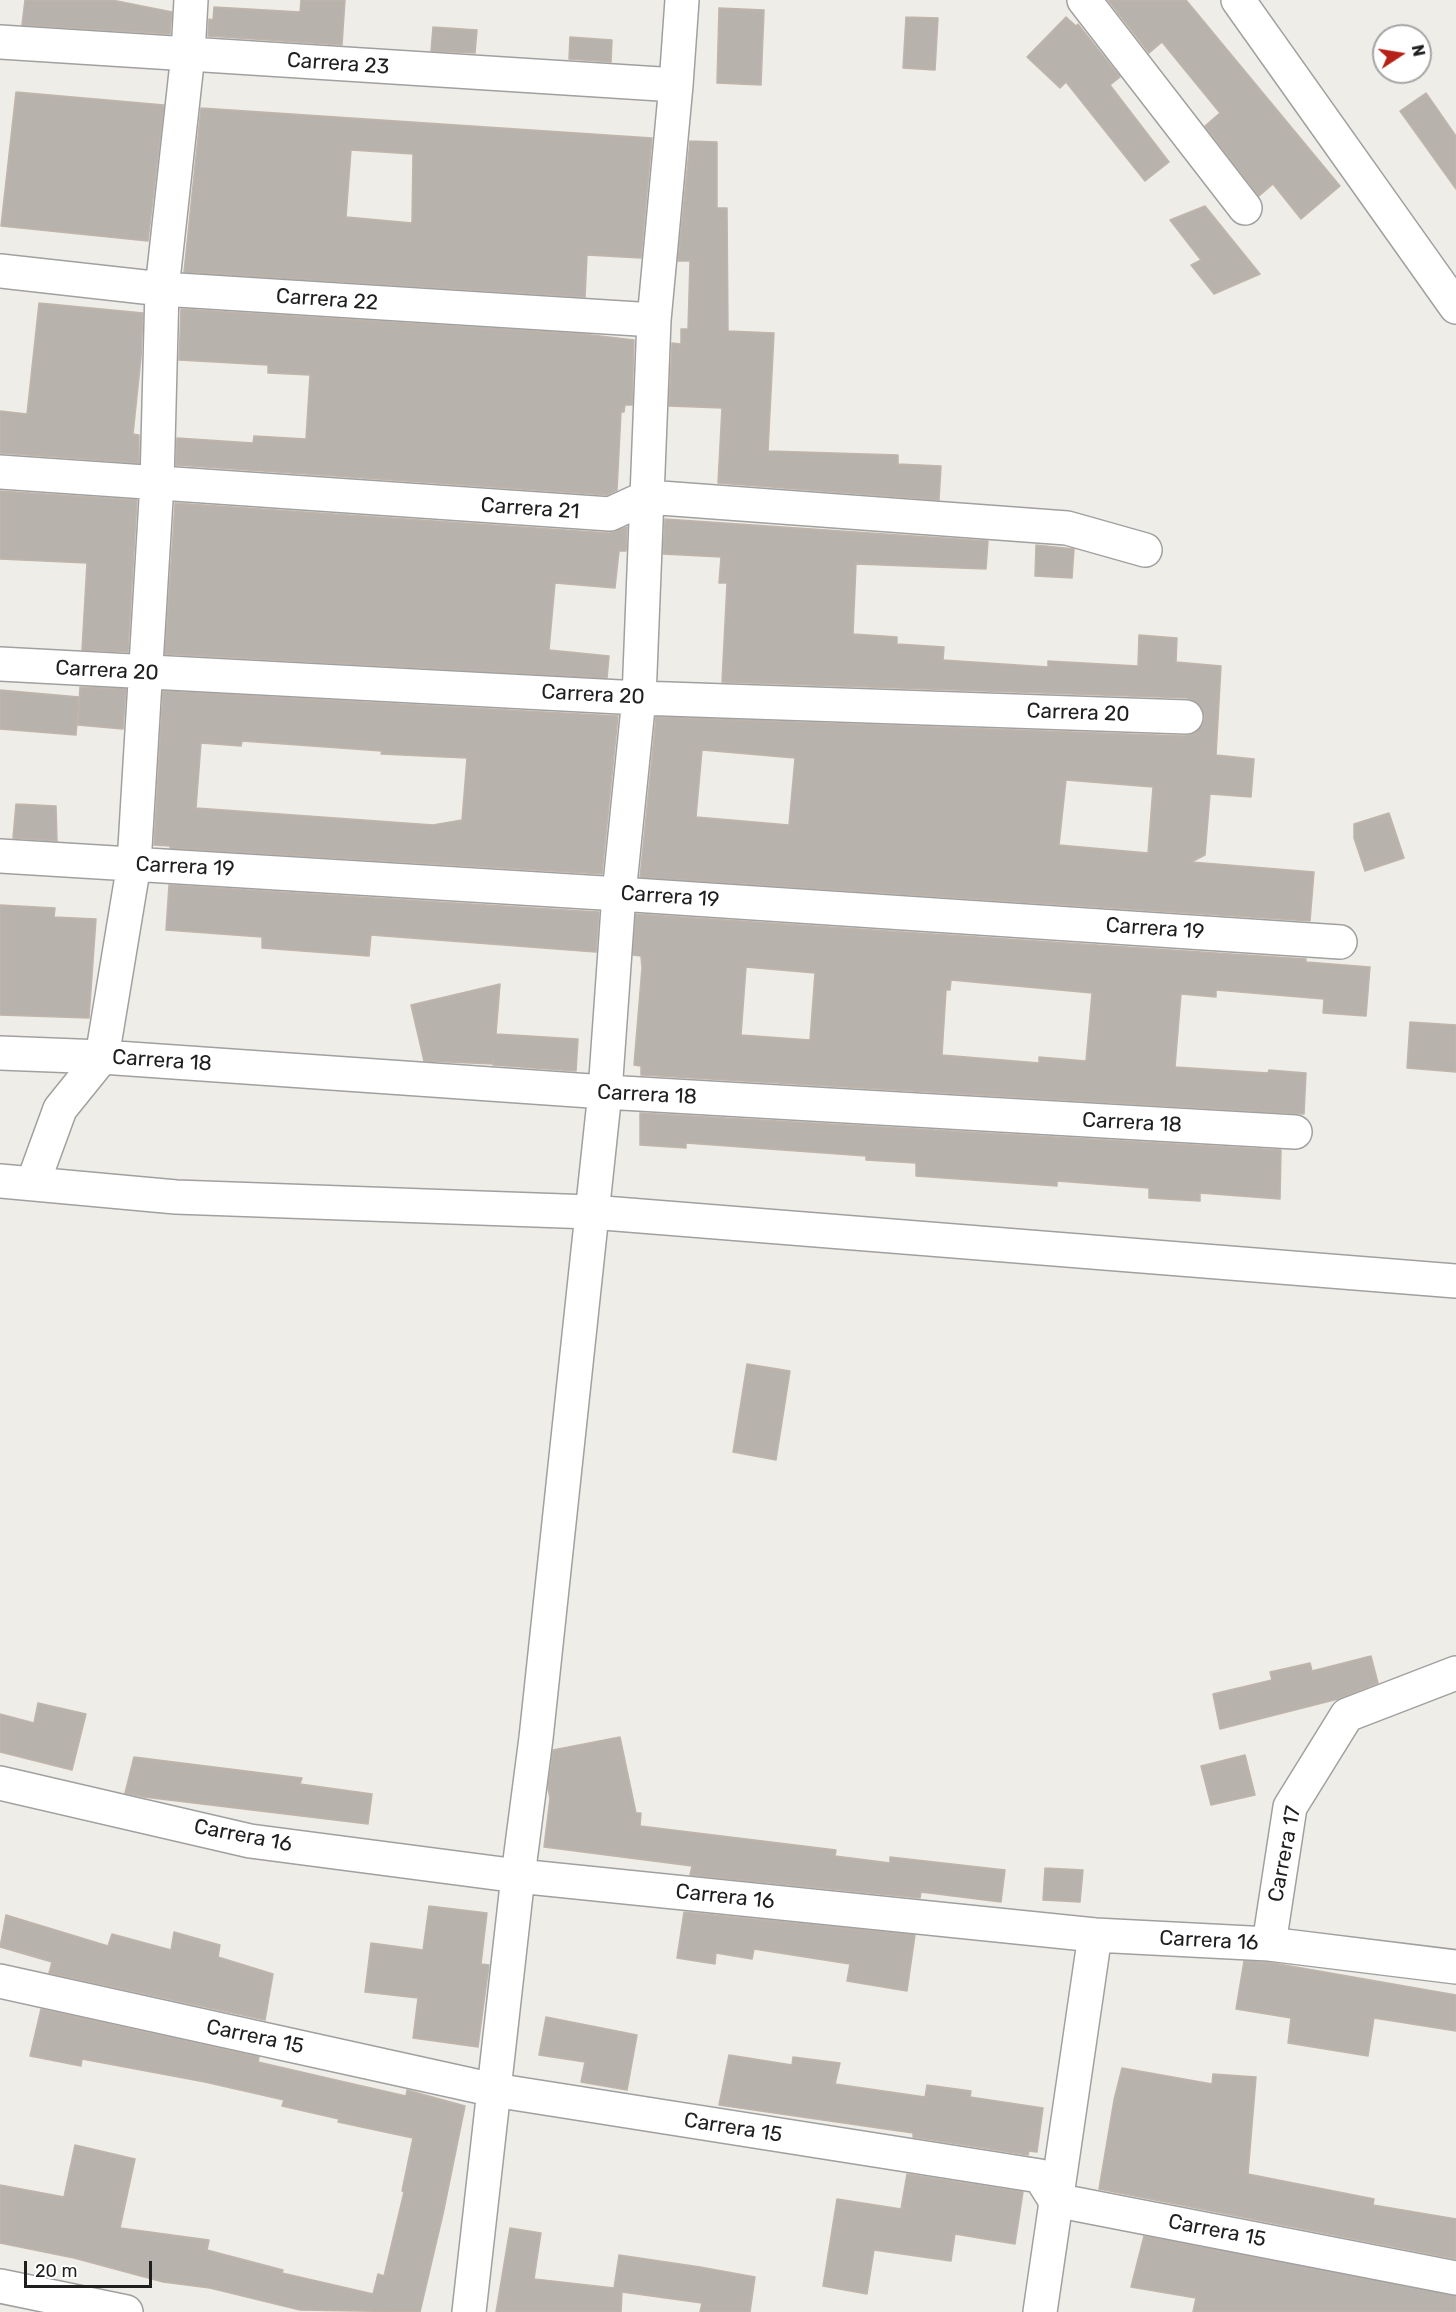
<!DOCTYPE html>
<html>
<head>
<meta charset="utf-8">
<style>
  body { margin:0 }
  #map { position:relative; width:1456px; height:2312px; overflow:hidden; background:#efede7; font-family:Rubik,sans-serif }
  canvas { display:block }
  .north { position:absolute; left:1372px; top:24px; width:60px; height:60px; box-sizing:border-box; background:#fff; border:2px solid #a5a5a5; border-radius:50%; rotate:78deg; font-size:16px; font-weight:700; line-height:24px; text-align:center; color:#1f1f1f }
  .north::after { content:''; display:block; margin:auto; width:21px; height:27px; background:#b62118; clip-path:polygon(50% 0,100% 100%,50% 72%,0 100%) }
  .scale { position:absolute; left:24px; top:2261px; width:128px; height:27px; box-sizing:border-box; border:3px solid #1f1f1f; border-top:0; padding-left:8px; font-size:18px; line-height:21px; white-space:nowrap; color:#1f1f1f; -webkit-text-stroke:4px #fff; paint-order:stroke }
</style>
</head>
<body>
<div id="map">
<canvas width="1456" height="2312"></canvas>
<div class="north">N</div>
<div class="scale">20 m</div>
</div>
<script>
const context = document.querySelector('canvas').getContext('2d');
context.lineJoin = 'round';
function fill(path, color) { context.fillStyle = color; context.fill(path, 'evenodd'); }
const poly = rows => new Path2D(rows.map(r => 'M' + r).join(''));
function trace(path, color, width, dash) { context.strokeStyle = color; context.lineWidth = width; context.lineCap = dash ? 'butt' : 'round'; context.setLineDash(dash || []); context.stroke(path); }
function write(font, color, halo, rows, align = 'center') {
  context.font = font + ' Rubik,sans-serif'; context.lineWidth = 4.5; context.setLineDash([]); context.textBaseline = 'middle'; context.strokeStyle = halo; context.fillStyle = color; for (const [text, x, y, turn = 0] of rows) {
    context.save(); context.translate(x, y); context.rotate((+turn || 0) * Math.PI / 180); context.textAlign = isNaN(turn) ? turn : align; if (halo) context.strokeText(text, 0, 0); context.fillText(text, 0, 0); context.restore();
  }
}
const building = poly([
  [25,0,112,0,172,12,170,34,22,25,25,0],
  [301,0,345,0,342,45,208,36,209,19,213,20,214,7,300,12,301,0],
  [1108,0,1186,0,1340,186,1301,219,1273,184,1259,196,1205,126,1220,113,1162,42,1149,53,1108,0],
  [719,8,764,10,761,85,717,83,719,8],
  [906,17,938,18,935,70,903,68,906,17],
  [1066,17,1076,26,1078,24,1120,77,1110,85,1169,162,1145,181,1066,82,1060,88,1027,57,1066,17],
  [433,27,477,30,475,53,431,51,433,27],
  [570,37,612,40,611,62,569,59,570,37],
  [16,92,164,105,148,241,1,226,16,92],
  [1426,93,1456,136,1456,189,1400,111,1426,93],
  [201,108,652,138,641,258,587,255,585,297,184,272,201,108],
  [351,150,413,154,412,223,346,217,351,150],
  [690,141,717,142,717,208,727,208,728,331,774,333,768,451,898,455,898,464,941,466,939,500,718,483,722,408,669,406,672,343,681,344,681,329,688,329,690,261,678,261,690,141],
  [1205,206,1260,274,1214,294,1191,265,1201,260,1170,220,1205,206],
  [39,303,143,313,141,358,133,434,139,435,139,463,0,453,0,411,27,414,39,303],
  [181,309,583,334,634,340,632,405,625,405,624,412,621,412,617,490,607,495,176,465,177,438,253,443,254,436,306,439,310,375,268,373,268,365,179,360,181,309],
  [0,491,137,500,128,652,82,650,87,563,0,559,0,491],
  [175,503,609,533,627,527,626,551,619,551,615,588,555,583,549,650,609,656,607,678,165,654,175,503],
  [665,519,988,541,986,569,856,564,853,634,897,637,897,644,944,647,943,660,1048,667,1048,661,1138,666,1139,635,1177,638,1176,662,1221,666,1216,755,1254,759,1251,797,1210,794,1205,855,1191,862,1314,872,1310,921,640,877,656,717,1185,736,1195,733,1202,726,1205,718,1202,708,1195,701,1187,698,722,682,727,583,719,583,721,557,663,554,665,519],
  [702,750,795,758,789,825,696,817,702,750],
  [1066,780,1153,787,1148,853,1059,845,1066,780],
  [1036,545,1074,549,1072,578,1035,576,1036,545],
  [80,687,126,689,123,729,78,725,80,687],
  [0,690,79,697,76,735,0,729,0,690],
  [163,691,618,716,602,874,170,848,170,846,154,845,163,691],
  [242,741,382,751,381,754,467,758,462,820,433,825,196,808,201,743,241,746,242,741],
  [16,804,56,806,57,841,13,838,16,804],
  [1389,813,1404,858,1365,871,1354,838,1354,824,1389,813],
  [169,885,599,912,596,952,371,935,369,956,262,948,262,937,166,930,169,885],
  [0,905,55,908,54,917,96,919,89,1018,0,1015,0,905],
  [636,914,1306,959,1306,962,1370,967,1366,1016,1323,1013,1324,999,1216,990,1216,997,1181,994,1175,1067,1268,1073,1269,1070,1306,1073,1304,1114,641,1075,641,1066,634,1065,642,968,641,956,633,955,636,914],
  [746,967,815,973,810,1040,741,1035,746,967],
  [951,980,1092,993,1086,1061,1039,1057,1039,1063,942,1055,946,990,950,990,951,980],
  [500,984,496,1034,578,1039,576,1071,493,1065,493,1059,493,1064,424,1061,411,1005,500,984],
  [1410,1022,1456,1025,1456,1072,1407,1068,1410,1022],
  [640,1113,1281,1150,1280,1199,1200,1193,1200,1201,1149,1198,1149,1188,1057,1181,1057,1186,916,1176,916,1163,866,1160,866,1156,686,1143,686,1148,640,1145,640,1113],
  [747,1364,790,1371,776,1460,733,1452,747,1364],
  [1371,1656,1378,1683,1338,1699,1220,1729,1213,1694,1272,1680,1270,1672,1310,1663,1312,1671,1371,1656],
  [38,1703,86,1714,72,1770,0,1752,0,1714,34,1723,38,1703],
  [620,1737,636,1813,641,1813,640,1826,836,1850,835,1856,890,1863,890,1857,1005,1870,1001,1902,921,1892,920,1898,690,1875,692,1866,544,1847,550,1798,548,1788,553,1750,620,1737],
  [1245,1755,1255,1795,1211,1805,1201,1766,1245,1755],
  [134,1757,302,1778,300,1784,372,1794,368,1824,144,1797,125,1793,134,1757],
  [1045,1868,1083,1870,1080,1902,1043,1900,1045,1868],
  [429,1906,487,1913,481,1964,489,1965,478,2047,413,2038,418,1998,365,1992,371,1943,423,1950,429,1906],
  [684,1912,915,1935,907,1991,847,1981,850,1964,754,1949,752,1959,716,1953,715,1964,677,1958,684,1912],
  [6,1915,108,1946,112,1934,171,1950,174,1932,220,1945,218,1957,273,1974,265,2020,49,1973,52,1962,0,1947,6,1915],
  [1244,1961,1273,1963,1456,1995,1456,2031,1374,2018,1368,2056,1288,2043,1291,2018,1236,2009,1244,1961],
  [41,2009,259,2057,258,2062,349,2083,406,2096,407,2090,465,2106,443,2214,420,2312,300,2310,210,2288,163,2282,74,2258,0,2243,0,2185,64,2197,75,2145,135,2159,120,2228,209,2240,207,2250,283,2270,282,2273,373,2294,378,2274,384,2276,404,2192,402,2191,413,2138,338,2122,339,2119,282,2106,284,2100,205,2082,82,2059,81,2066,30,2056,41,2009],
  [546,2017,637,2035,627,2090,581,2082,585,2062,539,2055,546,2017],
  [729,2055,792,2065,793,2057,840,2063,835,2084,925,2097,927,2085,971,2091,970,2097,1043,2108,1037,2152,1029,2151,1028,2155,913,2137,913,2133,719,2105,729,2055],
  [1122,2068,1212,2084,1213,2074,1256,2077,1248,2174,1374,2199,1373,2205,1456,2219,1456,2259,1099,2189,1114,2100,1122,2068],
  [907,2174,1023,2192,1015,2244,955,2234,951,2261,874,2250,867,2294,823,2286,837,2199,901,2209,907,2174],
  [510,2228,541,2233,534,2279,614,2288,619,2255,700,2267,755,2277,750,2312,700,2312,702,2303,622,2292,621,2312,496,2312,510,2228],
  [1144,2236,1456,2296,1456,2312,1193,2312,1196,2298,1131,2287,1144,2236]
]);
fill(building, '#b8b2ad');
trace(building, '#bfb5ab', 1.5);
const minor = poly([
  [1084,0,1245,208],
  [1238,0,1456,307],
  [0,42,676,85],
  [0,271,162,289,654,320],
  [0,472,610,514,647,497,1067,528,1145,550],
  [0,664,639,698,1186,717],
  [0,856,619,894,1340,942],
  [0,1053,102,1057,605,1092,1295,1132],
  [0,1181,176,1197,591,1212,1456,1281],
  [33,1183,60,1109,102,1057,134,864,157,483,162,289,188,54,191,0],
  [0,1783,250,1841,518,1876,1095,1935,1269,1944,1456,1967],
  [1269,1944,1290,1807,1347,1715,1456,1673],
  [0,1981,494,2090,1040,2176,1055,2200,1456,2278],
  [0,2286,126,2312],
  [469,2312,518,1876,536,1738,605,1092,619,894,639,698,654,320,676,85,682,0],
  [1040,2312,1095,1935]
]);
trace(minor, '#a0a0a0', 36);
trace(minor, '#fff', 33);
write('21px', '#1f1f1f', '#fff', [
  ["Carrera 23",338,64,4],
  ["Carrera 22",327,300,4],
  ["Carrera 21",530,509,4],
  ["Carrera 20",107,671,3],
  ["Carrera 20",593,695,3],
  ["Carrera 20",1078,713,2],
  ["Carrera 19",185,867,3],
  ["Carrera 19",670,897,4],
  ["Carrera 19",1155,929,4],
  ["Carrera 18",162,1061,4],
  ["Carrera 18",647,1095,3],
  ["Carrera 18",1132,1123,3],
  ["Carrera 16",243,1836,11],
  ["Carrera 17",1285,1854,-79],
  ["Carrera 16",725,1897,6],
  ["Carrera 16",1209,1941,3],
  ["Carrera 15",255,2037,12],
  ["Carrera 15",733,2128,9],
  ["Carrera 15",1217,2231,11]
]);
</script>
</body>
</html>
